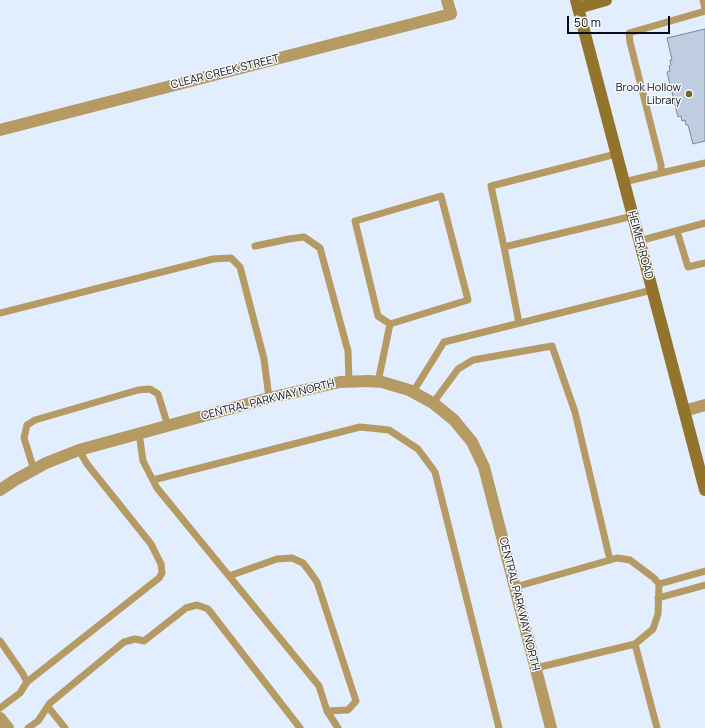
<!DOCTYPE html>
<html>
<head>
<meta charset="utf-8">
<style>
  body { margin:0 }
  #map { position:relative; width:705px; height:728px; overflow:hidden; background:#e2eefe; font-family:Manrope,sans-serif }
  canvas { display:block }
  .scale { position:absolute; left:567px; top:16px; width:103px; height:18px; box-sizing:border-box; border:2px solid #0a0f15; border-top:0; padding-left:5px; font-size:12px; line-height:14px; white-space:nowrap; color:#0a0f15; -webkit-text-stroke:3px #f7fafe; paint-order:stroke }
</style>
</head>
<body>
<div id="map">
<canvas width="705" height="728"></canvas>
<div class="scale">50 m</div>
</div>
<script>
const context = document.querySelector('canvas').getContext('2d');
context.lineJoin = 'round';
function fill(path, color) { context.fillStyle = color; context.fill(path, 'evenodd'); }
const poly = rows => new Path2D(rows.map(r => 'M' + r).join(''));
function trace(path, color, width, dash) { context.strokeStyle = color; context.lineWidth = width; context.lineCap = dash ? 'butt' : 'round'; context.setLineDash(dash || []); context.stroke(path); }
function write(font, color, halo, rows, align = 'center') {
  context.font = font + ' Manrope,sans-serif'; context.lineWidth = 3; context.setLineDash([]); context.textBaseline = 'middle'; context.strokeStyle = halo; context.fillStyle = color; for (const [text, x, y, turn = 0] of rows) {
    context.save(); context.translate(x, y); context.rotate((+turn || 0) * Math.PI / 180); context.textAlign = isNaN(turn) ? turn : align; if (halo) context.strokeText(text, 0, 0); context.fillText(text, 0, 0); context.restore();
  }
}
const building = poly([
  [705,29,705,141,693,144,688,125,686,125,685,120,682,121,681,116,678,117,667,72,670,71,669,66,671,65,670,60,672,60,667,38,705,29]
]);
fill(building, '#becde0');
trace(building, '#798798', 1);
trace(poly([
  [703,0,705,9],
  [661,173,705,163],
  [624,182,661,173,661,165,630,42,629,33,705,11],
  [677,231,688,267,705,263],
  [639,241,705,223],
  [255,246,289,239,304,237,320,248,348,351,349,382],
  [504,247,491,186,616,154],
  [0,313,213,259,231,258,240,267,264,359,269,398],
  [519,323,504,247,633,216],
  [378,382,390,324,378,316,355,221,441,196,468,300,390,324],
  [413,392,444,342,652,290],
  [433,403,458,369,473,360,552,346,575,412,610,560],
  [139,433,143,461,157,488,319,686,327,711,338,728],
  [34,470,24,438,27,425,35,420,138,390,150,389,158,394,168,426],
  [153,480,360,427,389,430,418,449,435,472,499,728],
  [229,576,277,559,292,558,303,563,310,572,317,582,356,701,348,710,327,711],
  [659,584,705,571],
  [515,587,617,558,630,560,654,578,659,584,658,614,653,629,635,644],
  [658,598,705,585],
  [0,641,23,674,27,682,20,693,0,708],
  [536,668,635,644,657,728],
  [27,682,159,578,162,573,161,564,151,544,87,464,79,450],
  [48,707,65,728],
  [28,728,38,721,50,703,124,642,135,639,144,641,186,608,197,605,208,609,300,728]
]), '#b59b63', 7);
trace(poly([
  [0,130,451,14,447,0],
  [684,411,705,405],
  [0,490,15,480,46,463,79,450,269,398,340,382,368,381,382,382,409,390,433,403,454,420,472,442,484,467,551,728],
  [0,718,8,728]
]), '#b59b63', 12);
trace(poly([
  [576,0,705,490],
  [578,8,606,0]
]), '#93742c', 12);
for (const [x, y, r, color] of [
  [689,94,4,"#776131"]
]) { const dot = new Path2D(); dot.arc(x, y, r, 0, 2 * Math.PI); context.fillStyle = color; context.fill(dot); trace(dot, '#f7fafe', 1.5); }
write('11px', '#0a0f15', '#f7fafe', [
  ["CLEAR CREEK STREET",225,72,-14],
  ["HEIMER ROAD",640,245,75],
  ["CENTRAL PARKWAY NORTH",268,400,-14],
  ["CENTRAL PARKWAY NORTH",519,604,76]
]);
write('11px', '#0a0f15', '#f7fafe', [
  ["Brook Hollow",681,88],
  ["Library",681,101]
], 'right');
</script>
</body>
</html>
